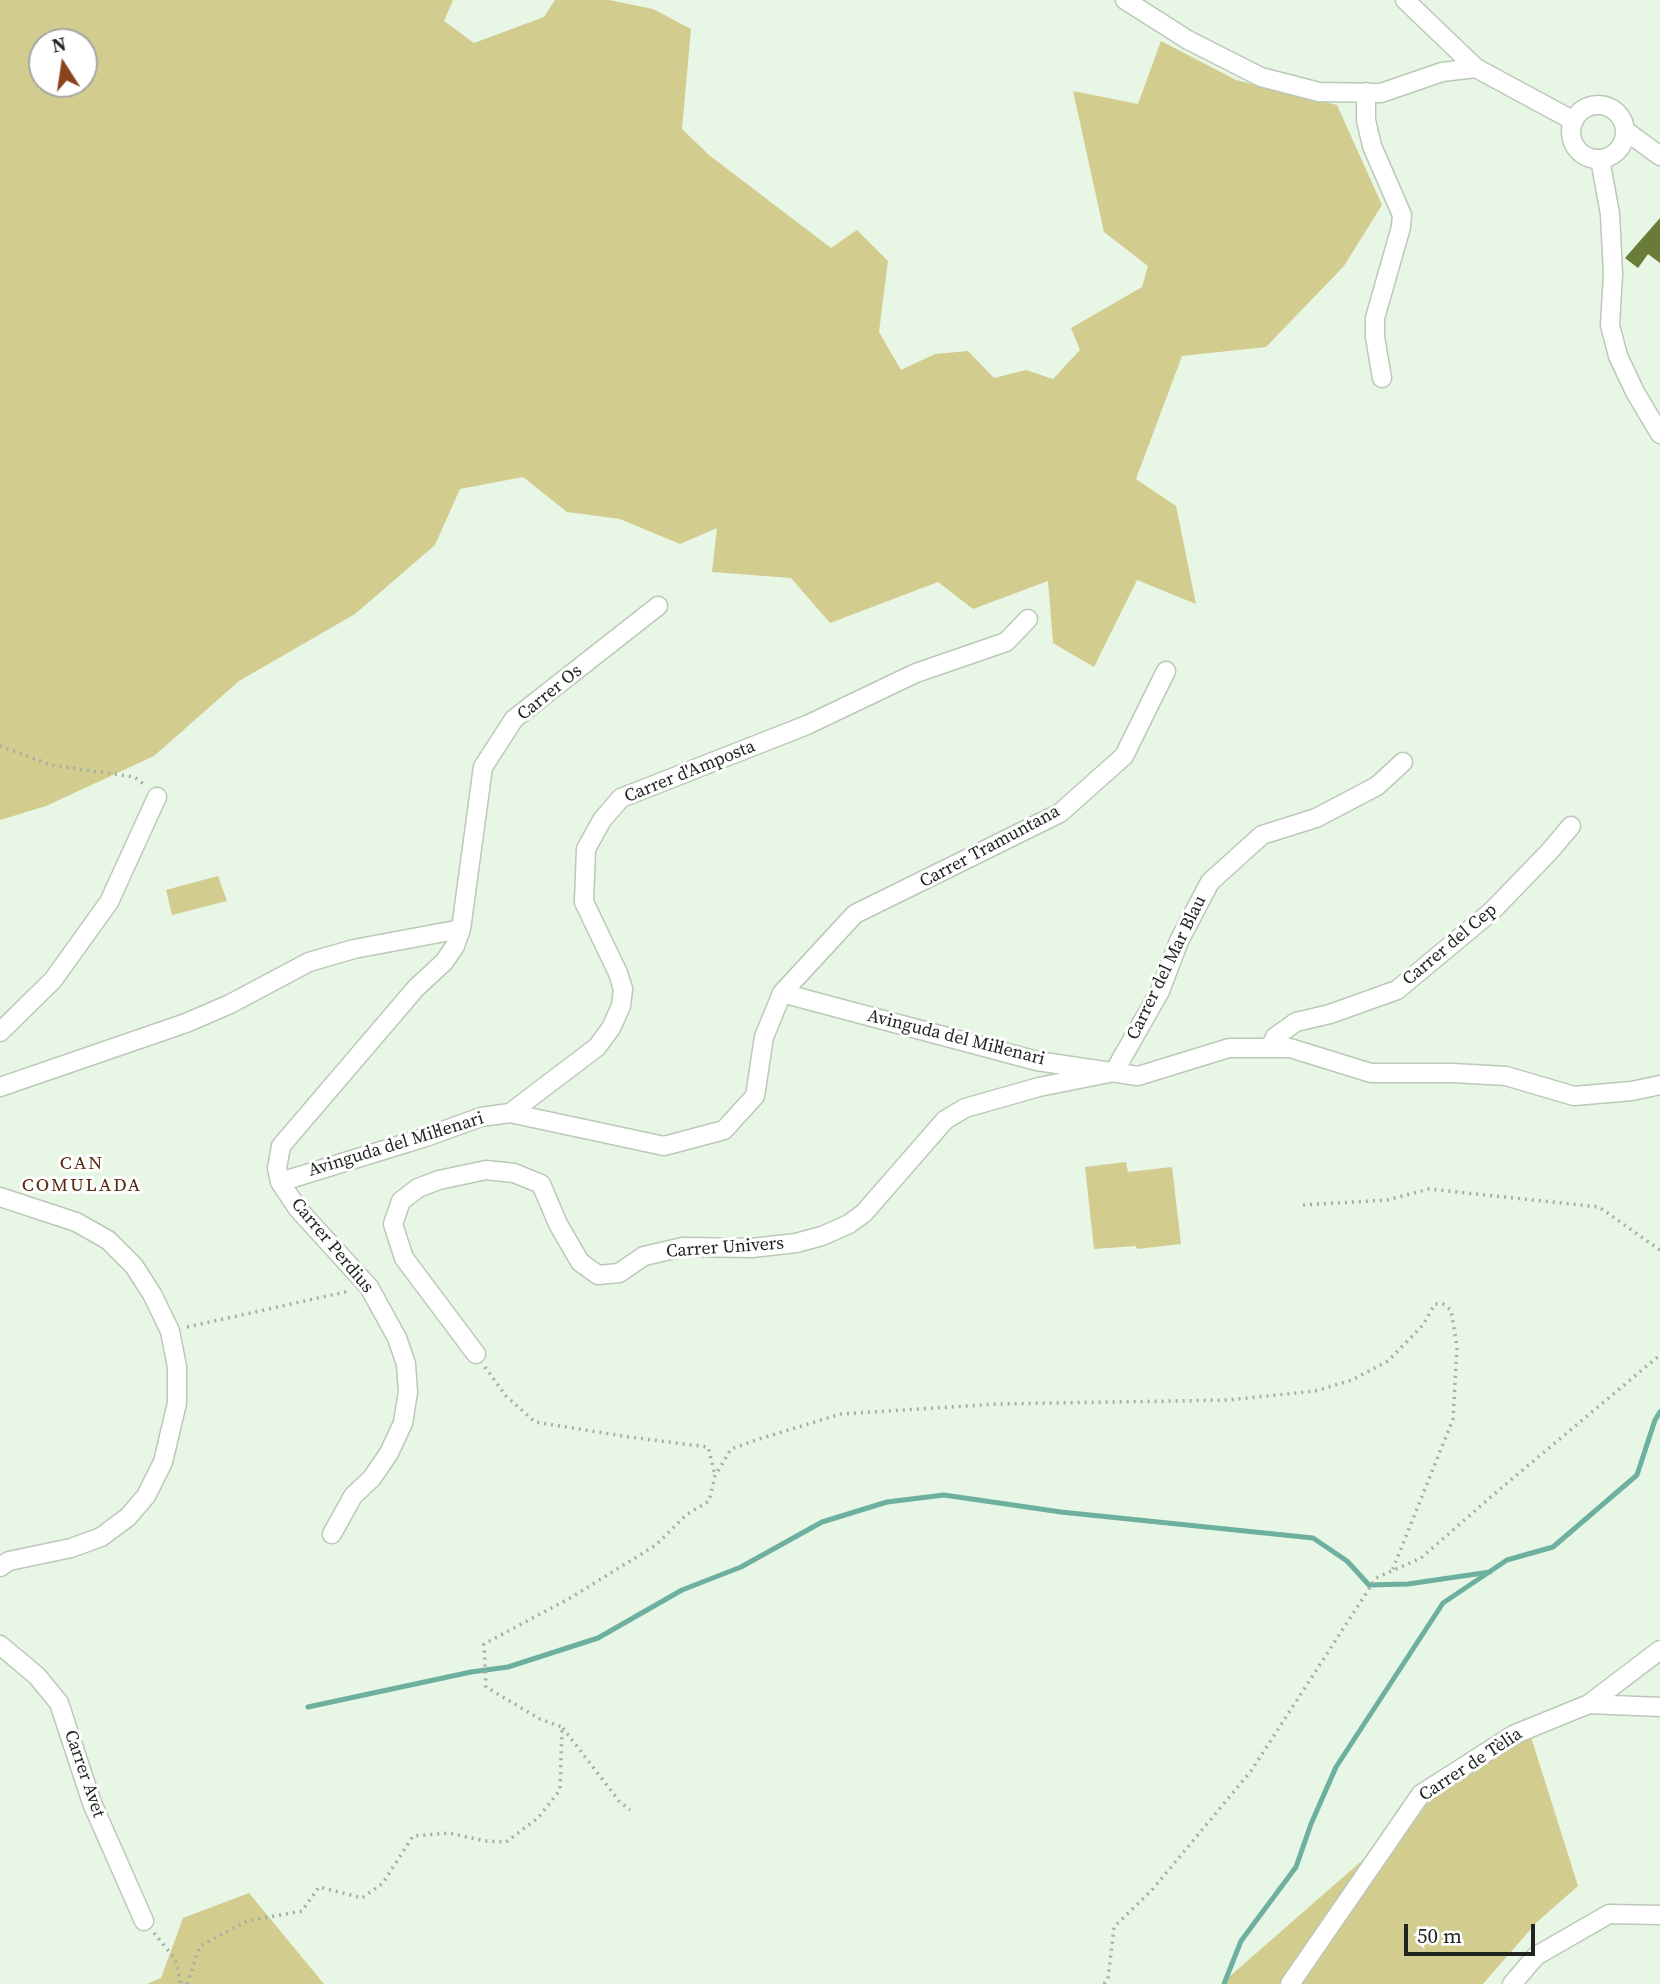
<!DOCTYPE html>
<html>
<head>
<meta charset="utf-8">
<style>
  body { margin:0 }
  #map { position:relative; width:1660px; height:1984px; overflow:hidden; background:#e8f6e5; font-family:"Source Serif 4",serif }
  canvas { display:block }
  .north { position:absolute; left:28px; top:28px; width:70px; height:70px; box-sizing:border-box; background:#fff; border:2px solid #a5a7a5; border-radius:50%; rotate:348deg; font-size:19px; font-weight:700; line-height:28px; text-align:center; color:#1f241e }
  .north::after { content:''; display:block; margin:auto; width:24px; height:32px; background:#8a4420; clip-path:polygon(50% 0,100% 100%,50% 72%,0 100%) }
  .scale { position:absolute; left:1404px; top:1924px; width:131px; height:32px; box-sizing:border-box; border:4px solid #1f241e; border-top:0; padding-left:9px; font-size:21px; line-height:24px; white-space:nowrap; color:#1f241e; -webkit-text-stroke:5px #fff; paint-order:stroke }
</style>
</head>
<body>
<div id="map">
<canvas width="1660" height="1984"></canvas>
<div class="north">N</div>
<div class="scale">50 m</div>
</div>
<script>
const context = document.querySelector('canvas').getContext('2d');
context.lineJoin = 'round';
function fill(path, color) { context.fillStyle = color; context.fill(path, 'evenodd'); }
const poly = rows => new Path2D(rows.map(r => 'M' + r).join(''));
function trace(path, color, width, dash) { context.strokeStyle = color; context.lineWidth = width; context.lineCap = dash ? 'butt' : 'round'; context.setLineDash(dash || []); context.stroke(path); }
function write(font, color, halo, rows, align = 'center') {
  context.font = font + ' "Source Serif 4",serif'; context.lineWidth = 6; context.setLineDash([]); context.textBaseline = 'middle'; context.strokeStyle = halo; context.fillStyle = color; for (const [text, x, y, turn = 0] of rows) {
    context.save(); context.translate(x, y); context.rotate((+turn || 0) * Math.PI / 180); context.textAlign = isNaN(turn) ? turn : align; if (halo) context.strokeText(text, 0, 0); context.fillText(text, 0, 0); context.restore();
  }
}
fill(poly([
  [0,0,453,0,444,21,474,43,544,17,555,0,609,0,653,9,691,29,682,129,709,155,831,248,857,230,888,261,879,332,901,370,935,354,968,351,994,378,1026,370,1053,379,1080,350,1071,328,1142,287,1148,266,1104,232,1073,91,1138,104,1161,41,1236,80,1337,105,1382,205,1344,266,1266,347,1182,356,1136,479,1176,506,1196,604,1137,580,1094,667,1053,643,1048,581,973,609,938,582,830,623,791,578,712,572,717,528,680,544,620,519,567,512,523,477,460,489,435,545,355,614,239,681,154,756,46,806,0,820],
  [42,42,84,42,84,84,42,84],
  [218,876,227,901,172,915,166,890],
  [1126,1162,1128,1172,1172,1167,1181,1244,1137,1249,1136,1246,1094,1249,1085,1167],
  [1525,1718,1578,1886,1537,1922,1483,1984,1221,1984],
  [249,1893,324,1984,147,1984,161,1978,183,1918]
]), '#d3cc8f');
trace(poly([
  [308,1707,471,1672,508,1667,598,1638,682,1590,741,1567,822,1522,887,1502,944,1495,1061,1512,1313,1538,1347,1561,1369,1585,1408,1584,1490,1572],
  [1224,1984,1241,1941,1296,1867,1311,1824,1336,1767,1443,1603,1507,1560,1553,1547,1637,1475,1655,1420,1660,1412]
]), '#6db0a0', 5);
fill(poly([
  [1660,218,1660,263,1648,254,1638,268,1625,258]
]), '#6a7b38');
const minor = poly([
  [1125,0,1188,40,1261,77,1319,92,1381,93,1442,72,1476,68,1574,121],
  [1405,0,1476,68],
  [1366,92,1366,120,1372,146,1402,215,1401,227,1375,318,1375,337,1382,378],
  '1571 132a27 27 0 1 1 54 0a27 27 0 1 1-54 0Z',
  [1626,131,1660,156],
  [1600,159,1610,214,1613,274,1610,325,1618,356,1635,392,1660,434],
  [461,929,483,767,514,719,658,606],
  [782,993,855,914,1060,813,1124,756,1166,671],
  [0,1032,53,980,109,902,157,797],
  [1270,1048,1275,1037,1296,1022,1330,1014,1397,990,1492,911,1549,852,1571,826],
  [0,1087,186,1023,230,1004,309,962,354,949,461,929,455,946,444,962,416,988,281,1146,277,1168,280,1182,426,1137,481,1117,510,1113,664,1146,724,1130,755,1096,764,1037,782,993,1037,1061,1138,1076,1229,1048,1290,1048,1371,1073,1453,1073,1506,1076,1574,1096,1632,1091,1660,1085],
  [510,1113,597,1047,611,1028,621,1006,623,989,618,973,584,902,586,849,602,820,621,798,807,725,916,673,1006,642,1028,619],
  [280,1182,298,1209,369,1287,397,1338,406,1364,408,1392,403,1423,389,1453,372,1478,353,1496,332,1534],
  [0,1197,76,1222,108,1240,134,1266,152,1294,170,1331,177,1367,177,1403,163,1462,146,1496,128,1517,101,1537,71,1548,9,1561,0,1567],
  [476,1354,404,1258,393,1224,401,1201,418,1188,439,1180,486,1170,514,1173,541,1184,558,1224,580,1262,598,1275,619,1273,644,1256,683,1247,752,1248,796,1243,822,1236,849,1224,864,1213,945,1120,965,1108,1039,1087,1114,1072,1160,991,1179,941,1210,882,1262,835,1316,818,1377,786,1403,762],
  [0,1645,37,1676,59,1703,92,1803,144,1921],
  [1589,1704,1660,1650],
  [1290,1984,1421,1794,1513,1735,1589,1704,1660,1707],
  [1512,1984,1536,1956,1609,1914,1660,1915]
]);
trace(minor, '#bbc9b8', 21);
trace(poly([
  [0,746,51,765,134,777,145,785],
  [1303,1205,1387,1200,1429,1189,1599,1207,1660,1250],
  [187,1327,350,1291],
  [485,1367,506,1396,535,1422,629,1437,708,1447,715,1475],
  [563,1728,619,1801,630,1810],
  [154,1933,175,1959,181,1984],
  [187,1984,200,1946,247,1921,302,1911,319,1887,362,1898,383,1883,413,1836,449,1833,485,1841,506,1842,538,1818,560,1790,562,1727,540,1719,486,1687,484,1644,572,1597,656,1545,686,1515,709,1501,715,1476,731,1449,759,1439,841,1414,998,1404,1229,1400,1315,1391,1352,1380,1388,1361,1423,1325,1435,1304,1443,1304,1451,1310,1457,1347,1453,1419,1392,1571],
  [1104,1984,1108,1979,1114,1927,1152,1890,1251,1771,1376,1578,1421,1558,1500,1489,1660,1355]
]), '#a4afa1', 3.5, [2, 5]);
trace(minor, '#fff', 18);
write('18px', '#1f241e', '#fff', [
  ["Carrer Os",550,693,-39],
  ["Carrer d'Amposta",690,772,-22],
  ["Carrer Tramuntana",990,847,-28],
  ["Carrer del Cep",1450,945,-40],
  ["Carrer del Mar Blau",1167,968,-64],
  ["Avinguda del Mil·lenari",956,1038,14],
  ["Avinguda del Mil·lenari",396,1145,-17],
  ["Carrer Perdius",332,1246,50],
  ["Carrer Univers",725,1248,-4],
  ["Carrer de Tèlia",1471,1765,-33],
  ["Carrer Avet",84,1774,71]
]);
context.letterSpacing = '2px';
write('19px', '#58280f', '#fff', [
  ["CAN",82,1164],
  ["COMULADA",82,1186]
]);
context.letterSpacing = '0px';
</script>
</body>
</html>
